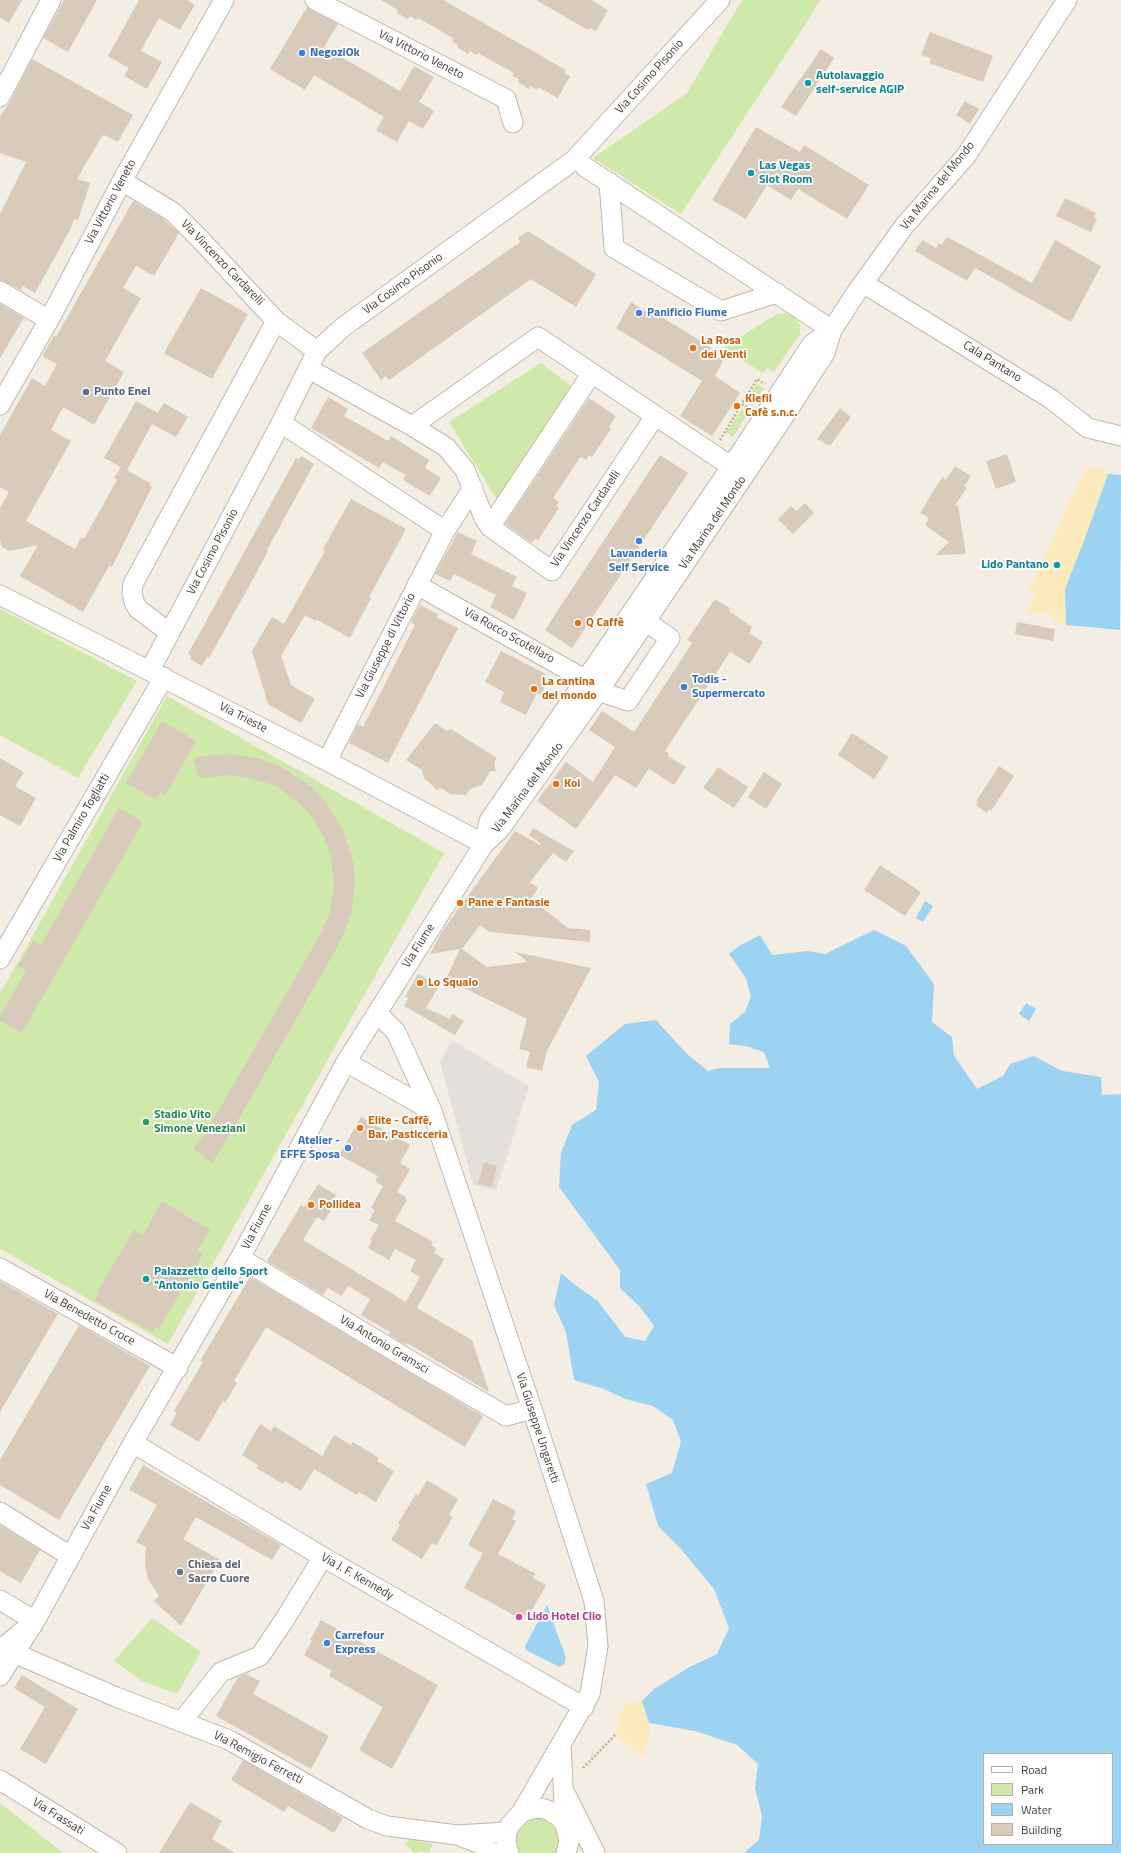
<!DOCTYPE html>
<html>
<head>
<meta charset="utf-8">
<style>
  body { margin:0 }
  #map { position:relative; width:1121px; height:1853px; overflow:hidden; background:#f3ede3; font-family:"Titillium Web",sans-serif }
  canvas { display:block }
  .legend { position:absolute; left:983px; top:1753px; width:130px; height:92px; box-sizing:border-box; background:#fff; border:1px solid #b5b1ad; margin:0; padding:5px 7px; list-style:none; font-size:12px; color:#453d33 }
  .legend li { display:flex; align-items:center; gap:8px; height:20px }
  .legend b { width:20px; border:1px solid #b5b1ad }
</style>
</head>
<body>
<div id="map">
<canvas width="1121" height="1853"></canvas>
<ul class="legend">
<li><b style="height:5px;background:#fff"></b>Road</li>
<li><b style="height:11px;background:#cfe9aa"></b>Park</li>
<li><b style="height:11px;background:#9cd3f3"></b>Water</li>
<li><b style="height:11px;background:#d8cbbb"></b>Building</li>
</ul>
</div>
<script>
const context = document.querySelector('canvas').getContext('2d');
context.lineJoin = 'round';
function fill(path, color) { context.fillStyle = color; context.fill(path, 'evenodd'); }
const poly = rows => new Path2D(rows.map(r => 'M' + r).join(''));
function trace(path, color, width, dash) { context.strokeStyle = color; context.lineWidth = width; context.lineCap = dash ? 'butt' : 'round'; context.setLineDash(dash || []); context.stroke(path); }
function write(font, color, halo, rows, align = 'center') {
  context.font = font + ' "Titillium Web",sans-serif'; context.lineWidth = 3.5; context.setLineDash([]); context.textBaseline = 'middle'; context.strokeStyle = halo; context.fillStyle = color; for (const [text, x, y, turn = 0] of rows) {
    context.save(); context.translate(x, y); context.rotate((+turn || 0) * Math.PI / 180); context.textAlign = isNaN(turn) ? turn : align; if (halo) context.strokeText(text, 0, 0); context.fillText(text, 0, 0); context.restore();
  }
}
fill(poly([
  [742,0,820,0,807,22,681,214,593,158,687,93],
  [785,313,795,317,800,325,800,334,774,372,767,368,763,373,723,348,777,314],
  [541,363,571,386,498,501,449,422],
  [756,384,764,388,753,406,746,401],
  [742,409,748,413,733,437,726,432],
  [0,609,137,681,78,778,0,735],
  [167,696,444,853,168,1344,0,1249,0,994],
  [152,1618,201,1652,177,1694,142,1681,114,1661],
  [0,1803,63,1853,0,1853],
  [538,1816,552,1821,561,1833,559,1849,557,1853,519,1853,515,1847,515,1832,524,1820],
  [410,1839,433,1844,428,1853,419,1851,416,1853,412,1853,413,1851,405,1845]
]), '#cfe9aa');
fill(poly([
  [1103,468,1108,474,1084,541,1065,589,1066,625,1055,622,1050,613,1026,613,1037,594,1029,590,1085,469],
  [642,1701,650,1731,644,1757,633,1750,616,1734,619,1713,626,1704]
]), '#faeabc');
fill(poly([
  [452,1040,529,1086,496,1191,473,1184,440,1062]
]), '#e3e0dc');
fill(poly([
  [1108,474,1121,475,1120,630,1066,625,1065,589,1084,541],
  [925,901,933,906,923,922,916,918],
  [874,930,906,946,934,984,932,1022,952,1037,954,1056,977,1089,1003,1076,1010,1064,1034,1056,1062,1071,1101,1077,1102,1095,1121,1094,1121,1853,744,1853,759,1840,762,1816,755,1788,758,1764,737,1745,695,1731,649,1723,642,1701,654,1689,688,1668,717,1654,729,1628,714,1589,680,1548,658,1526,646,1484,672,1473,681,1442,673,1420,653,1406,625,1399,604,1389,574,1380,566,1332,554,1305,561,1273,574,1284,598,1301,625,1337,645,1341,654,1326,640,1307,620,1288,620,1270,559,1187,561,1153,572,1125,596,1110,599,1082,586,1056,625,1024,656,1020,687,1054,708,1071,720,1068,770,1068,764,1052,746,1046,729,1044,730,1024,745,1012,751,997,746,978,729,954,739,946,760,935,772,955,808,951,825,954],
  [984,1754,1112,1754,1112,1844,984,1844],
  [1026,1003,1036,1009,1029,1021,1019,1014],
  [547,1605,566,1658,564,1664,560,1667,526,1650,525,1646]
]), '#9cd3f3');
fill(poly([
  [0,0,22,0,9,23,0,18],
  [64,0,97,0,68,52,43,38],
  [139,0,187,0,195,5,180,30,159,18,145,43,141,51,162,62,147,89,124,76,129,68,108,56],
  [381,0,443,0,566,70,564,73,570,76,558,98,538,87,537,90,530,86,529,89,518,82,519,79,512,76,514,73,478,53,476,55,470,51,468,54,457,47,458,45,452,41,453,38,418,18,416,20,410,16,408,19,397,13,398,10],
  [536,0,591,0,608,10,596,31,590,28,588,30],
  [307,7,338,24,324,47,400,91,414,66,434,77,419,102,434,111,423,129,409,121,397,142,376,130,384,117,314,75,305,90,270,69],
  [930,32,993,56,983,82,929,63,931,58,921,55],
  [821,49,834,58,796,116,781,107],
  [32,59,133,115,118,142,104,135,102,136,77,179,90,183,78,220,74,219,70,230,35,293,23,286,21,290,0,280,0,214,26,162,0,153,0,116,10,102],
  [965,101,979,109,970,124,956,115],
  [756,127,800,152,804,145,869,185,847,219,798,189,791,200,767,185,746,219,712,200],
  [1065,198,1096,213,1094,217,1097,219,1091,232,1056,216],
  [133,201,162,218,179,233,154,276,136,266,123,288,141,298,105,361,124,372,94,425,63,407,51,430,71,441,26,521,75,549,81,537,84,539,117,480,114,478,121,467,104,458,136,401,158,413,164,403,188,417,176,437,152,424,127,470,150,483,149,485,152,487,112,567,109,566,83,612,20,576,38,545,9,551,2,547,0,540,0,508,9,492,0,487,0,435,32,378,45,386,57,364,42,356,54,336,56,337],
  [528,231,596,274,576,307,531,279,389,380,386,376,381,380,362,353,520,242,518,238],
  [947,237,1032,283,1055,240,1101,266,1071,322,975,268,967,281,915,251,922,240,936,248,939,243,942,245],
  [201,288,248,314,212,379,164,353],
  [631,302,658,319,660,316,707,345,711,348,710,352,723,361,715,376,740,393,712,436,680,416,702,381,616,328],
  [0,304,24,318,0,358],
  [328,397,348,409,344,416,388,441,391,436,429,460,425,468,441,478,430,496,403,480,406,475,383,462,379,468,311,428],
  [589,398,616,416,609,427,611,429,592,457,589,455,586,460,581,456,553,498,559,502,556,506,559,508,538,540,535,539,532,543,505,524],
  [840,408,851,417,830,446,817,439],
  [1007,454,1016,482,996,489,986,461],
  [660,455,688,473,572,648,545,630],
  [301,456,314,464,267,550,268,551,252,581,209,658,207,657,202,666,190,659,191,656,188,654,296,458,299,459],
  [955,466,971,476,964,486,967,488,955,505,958,506,966,554,935,555,949,542,925,525,929,518,920,513,942,477,946,480],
  [351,499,406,529,369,597,371,598,350,638,317,620,316,621,305,615,281,656,291,685,315,699,301,723,268,704,252,651,272,617,284,624,325,551,323,549],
  [805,503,814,513,793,534,778,519,791,506,797,511],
  [458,532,477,541,471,554,517,577,512,586,527,593,514,620,490,607,496,595,454,574,450,581,435,574],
  [715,599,730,608,729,611,752,627,749,633,763,642,750,664,730,652,665,751,669,754,668,756,686,767,674,785,649,769,636,788,615,775,576,829,537,801,566,762,593,782,615,747,589,730,602,711,634,732,692,643,687,640],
  [420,605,438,614,436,617,458,628,388,763,349,743,358,724,363,727,415,625,411,622],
  [1017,622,1055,629,1053,641,1015,634],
  [501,651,546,674,542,682,546,684,541,695,537,693,526,715,500,702,504,692,485,682],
  [162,721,196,741,165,796,160,793,156,800,126,783],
  [435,723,447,731,451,729,497,758,494,762,496,771,490,771,482,785,470,789,466,795,451,794,441,788,437,790,424,778,422,770,406,760],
  [852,733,889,757,874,779,838,755],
  [231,754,258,758,282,767,312,787,325,801,343,830,353,861,355,882,352,909,345,931,339,944,229,1136,212,1163,193,1148,205,1134,320,935,330,912,334,882,330,855,326,842,313,818,297,801,275,786,247,777,230,775,199,778,194,758,212,755],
  [0,758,24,772,15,786,36,798,20,826,0,815],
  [999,766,1014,776,991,811,989,809,987,813,976,805,978,802,976,801],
  [718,767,748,787,734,808,703,788],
  [764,772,782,784,766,809,748,797],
  [119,808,143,822,22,1033,0,1021,0,1016,26,971,18,966,33,941,41,945],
  [533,828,574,851,566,862,553,853,530,882,538,888,531,899,568,928,590,930,590,942,490,932,480,925,462,949,487,967,528,962,515,952,591,968,547,1051,542,1071,526,1067,530,1052,519,1049,527,1019,446,979,460,949,430,954,441,933,515,831,540,845,541,844,529,835],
  [880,865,921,892,905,916,864,890],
  [418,974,439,986,426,1008,450,1019,452,1014,464,1021,455,1035,404,1006,409,998,405,997],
  [361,1117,410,1145,400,1163,410,1169,397,1192,406,1197,405,1198,407,1200,395,1221,433,1242,431,1245,436,1248,434,1253,444,1259,417,1308,472,1340,489,1392,407,1343,406,1345,389,1335,390,1332,361,1315,370,1299,348,1286,342,1296,328,1288,323,1295,267,1261,301,1205,304,1207,318,1184,336,1195,328,1208,331,1210,324,1221,317,1217,303,1240,406,1302,420,1277,410,1271,416,1260,395,1249,389,1260,368,1248,372,1241,370,1240,379,1225,369,1220,375,1210,371,1208,383,1186,375,1181,378,1176,339,1155],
  [484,1162,497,1166,492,1187,478,1184],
  [162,1201,210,1230,197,1251,203,1254,159,1329,156,1327,153,1332,95,1301,99,1293,97,1292,134,1230,143,1235],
  [250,1277,483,1416,465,1447,266,1327,234,1381,237,1383,225,1403,223,1401,199,1442,170,1425,177,1413,174,1411,203,1362,200,1361],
  [0,1281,58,1314,0,1412],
  [79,1325,150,1366,59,1520,0,1485,0,1460],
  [260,1424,271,1431,274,1426,322,1456,334,1435,351,1445,353,1442,379,1458,377,1461,394,1471,376,1502,359,1492,357,1495,314,1469,301,1491,285,1481,283,1484,256,1468,258,1465,242,1455],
  [143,1465,281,1545,272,1560,196,1517,183,1539,220,1560,181,1626,154,1601,159,1596,148,1579,145,1565,146,1547,136,1542,157,1505,129,1490],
  [427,1480,458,1499,449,1515,453,1517,436,1546,432,1543,422,1559,391,1540,400,1525,398,1523,416,1494,418,1496],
  [493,1499,516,1511,512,1519,516,1521,498,1554,536,1574,533,1578,546,1585,528,1617,523,1614,521,1619,464,1588,483,1553,468,1545],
  [0,1525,40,1550,21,1583,0,1571],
  [321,1620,438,1685,392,1769,359,1750,383,1707,329,1676,332,1671,304,1655,312,1641,310,1640],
  [246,1674,260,1681,253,1694,329,1736,311,1769,216,1716,238,1677],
  [22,1675,78,1709,46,1764,20,1749,45,1707,14,1688],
  [243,1760,343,1818,334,1833,288,1806,284,1812,231,1780],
  [190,1802,222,1821,212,1839,235,1853,159,1853]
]), '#d8cbbb');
const minor = poly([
  [315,0,506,99,513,123],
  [0,97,51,0],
  [585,167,832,330],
  [122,181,173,212,200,239,276,321,317,351],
  [609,182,614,248,721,311,777,293],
  [863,283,1051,399,1088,428,1121,436],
  [0,291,49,320],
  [309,369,412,426,446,447,465,470,484,518,490,527,552,571,655,416],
  [0,405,49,320,122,181,224,0],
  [281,423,445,531],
  [412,426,538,337,741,473],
  [490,527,592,373],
  [417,585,586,680,607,694,628,701,670,638,646,622],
  [0,595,327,761,484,844],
  [170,633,138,609,134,602,132,593,133,584,276,321],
  [150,670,281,423,317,351,343,327,574,160,720,0],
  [327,761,445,531,473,488],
  [484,844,489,821,731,467,812,344,832,330],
  [0,959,164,677],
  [377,1013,396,1032,432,1111,532,1409,594,1601,598,1646,590,1694,521,1813],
  [346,1062,432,1111],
  [240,1258,411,1361,506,1416,532,1409],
  [0,1268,178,1368],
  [133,1443,323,1557,584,1707],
  [0,1512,70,1556],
  [0,1600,35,1621,0,1650],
  [14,1653,116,1697,229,1740,368,1819,387,1826,457,1835,507,1832],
  [0,1676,35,1621,133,1443,240,1258,346,1062,484,844,500,829,600,689,779,424,825,353,832,330,856,293,905,225,966,156,1067,0],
  [182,1721,221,1672,260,1656,285,1619,323,1557],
  [561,1744,565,1824],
  [0,1780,117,1853],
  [566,1795,595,1853],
  [462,1837,479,1843,493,1853],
  [509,1853,506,1842,507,1832,510,1825,521,1813,531,1809,541,1808,550,1811,559,1817,565,1824,569,1842,566,1853]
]);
trace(minor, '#c1b8a9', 21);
trace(poly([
  [742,404,750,409],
  [720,440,757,379,765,384],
  [583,1768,616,1734]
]), '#c1b096', 2.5, [2, 2]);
trace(minor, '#fff', 19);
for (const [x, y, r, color] of [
  [302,53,4,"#3f7fe0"],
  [808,83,4,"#0f9aa8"],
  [751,173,4,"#0f9aa8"],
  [639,313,4,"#3f7fe0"],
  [693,348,4,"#e8710a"],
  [86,392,4,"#5c6f8a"],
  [737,406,4,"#e8710a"],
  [639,541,4,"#3f7fe0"],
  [1057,565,4,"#0f9aa8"],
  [578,623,4,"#e8710a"],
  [684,687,4,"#3f7fe0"],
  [534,689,4,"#e8710a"],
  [556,784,4,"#e8710a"],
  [460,903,4,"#e8710a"],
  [420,983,4,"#e8710a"],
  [146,1122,4,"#2e9e5b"],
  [360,1128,4,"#e8710a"],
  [348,1148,4,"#3f7fe0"],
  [311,1205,4,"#e8710a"],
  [146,1279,4,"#0f9aa8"],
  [180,1572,4,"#6b7280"],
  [519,1617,4,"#d1479c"],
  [327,1643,4,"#3f7fe0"]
]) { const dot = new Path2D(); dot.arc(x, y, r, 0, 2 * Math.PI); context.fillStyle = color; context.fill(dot); trace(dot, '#fff', 1.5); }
write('bold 12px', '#366cbe', '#fff', [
  ["NegoziOk",310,53],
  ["Panificio Fiume",647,313],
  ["Lavanderia",639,554,"center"],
  ["Self Service",639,568,"center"],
  ["Todis -",692,680],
  ["Supermercato",692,694],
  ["Atelier -",340,1141,"right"],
  ["EFFE Sposa",340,1155,"right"],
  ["Carrefour",335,1636],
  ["Express",335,1650]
], 'left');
write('12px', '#453d33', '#fff', [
  ["Via Vittorio Veneto",421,55,27],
  ["Via Cosimo Pisonio",650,77,-48],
  ["Via Marina del Mondo",938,186,-51],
  ["Via Vittorio Veneto",111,202,-62],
  ["Via Vincenzo Cardarelli",222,263,46],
  ["Via Cosimo Pisonio",403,284,-36],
  ["Cala Pantano",992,362,32],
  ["Via Vincenzo Cardarelli",586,519,-56],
  ["Via Marina del Mondo",713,523,-56],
  ["Via Cosimo Pisonio",213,552,-62],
  ["Via Rocco Scotellaro",509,636,29],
  ["Via Giuseppe di Vittorio",386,646,-63],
  ["Via Trieste",243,718,27],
  ["Via Marina del Mondo",528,788,-53],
  ["Via Palmiro Togliatti",82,818,-60],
  ["Via Fiume",419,946,-58],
  ["Via Fiume",257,1227,-62],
  ["Via Benedetto Croce",89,1318,29],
  ["Via Antonio Gramsci",384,1345,31],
  ["Via Giuseppe Ungaretti",537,1428,72],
  ["Via Fiume",97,1508,-61],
  ["Via J. F. Kennedy",357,1577,30],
  ["Via Remigio Ferretti",258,1758,28],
  ["Via Frassati",58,1817,32]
]);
write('bold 12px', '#0d838f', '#fff', [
  ["Autolavaggio",816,76],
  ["self-service AGIP",816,90],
  ["Las Vegas",759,166],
  ["Slot Room",759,180],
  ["Lido Pantano",1049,565,"right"],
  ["Palazzetto dello Sport",154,1272],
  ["\"Antonio Gentile\"",154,1286]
], 'left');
write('bold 12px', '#c56008', '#fff', [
  ["La Rosa",701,341],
  ["dei Venti",701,355],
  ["Klefil",745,399],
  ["Cafè s.n.c.",745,413],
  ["Q Caffè",586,623],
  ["La cantina",542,682],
  ["del mondo",542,696],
  ["Koi",564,784],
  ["Pane e Fantasie",468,903],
  ["Lo Squalo",428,983],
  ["Elite - Caffè,",368,1121],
  ["Bar, Pasticceria",368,1135],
  ["Pollidea",319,1205]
], 'left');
write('bold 12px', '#4e5e75', '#fff', [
  ["Punto Enel",94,392]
], 'left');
write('bold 12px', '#27864d', '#fff', [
  ["Stadio Vito",154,1115],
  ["Simone Veneziani",154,1129]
], 'left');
write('bold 12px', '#5b616d', '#fff', [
  ["Chiesa del",188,1565],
  ["Sacro Cuore",188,1579]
], 'left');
write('bold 12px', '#b23c85', '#fff', [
  ["Lido Hotel Clio",527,1617]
], 'left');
</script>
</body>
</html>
